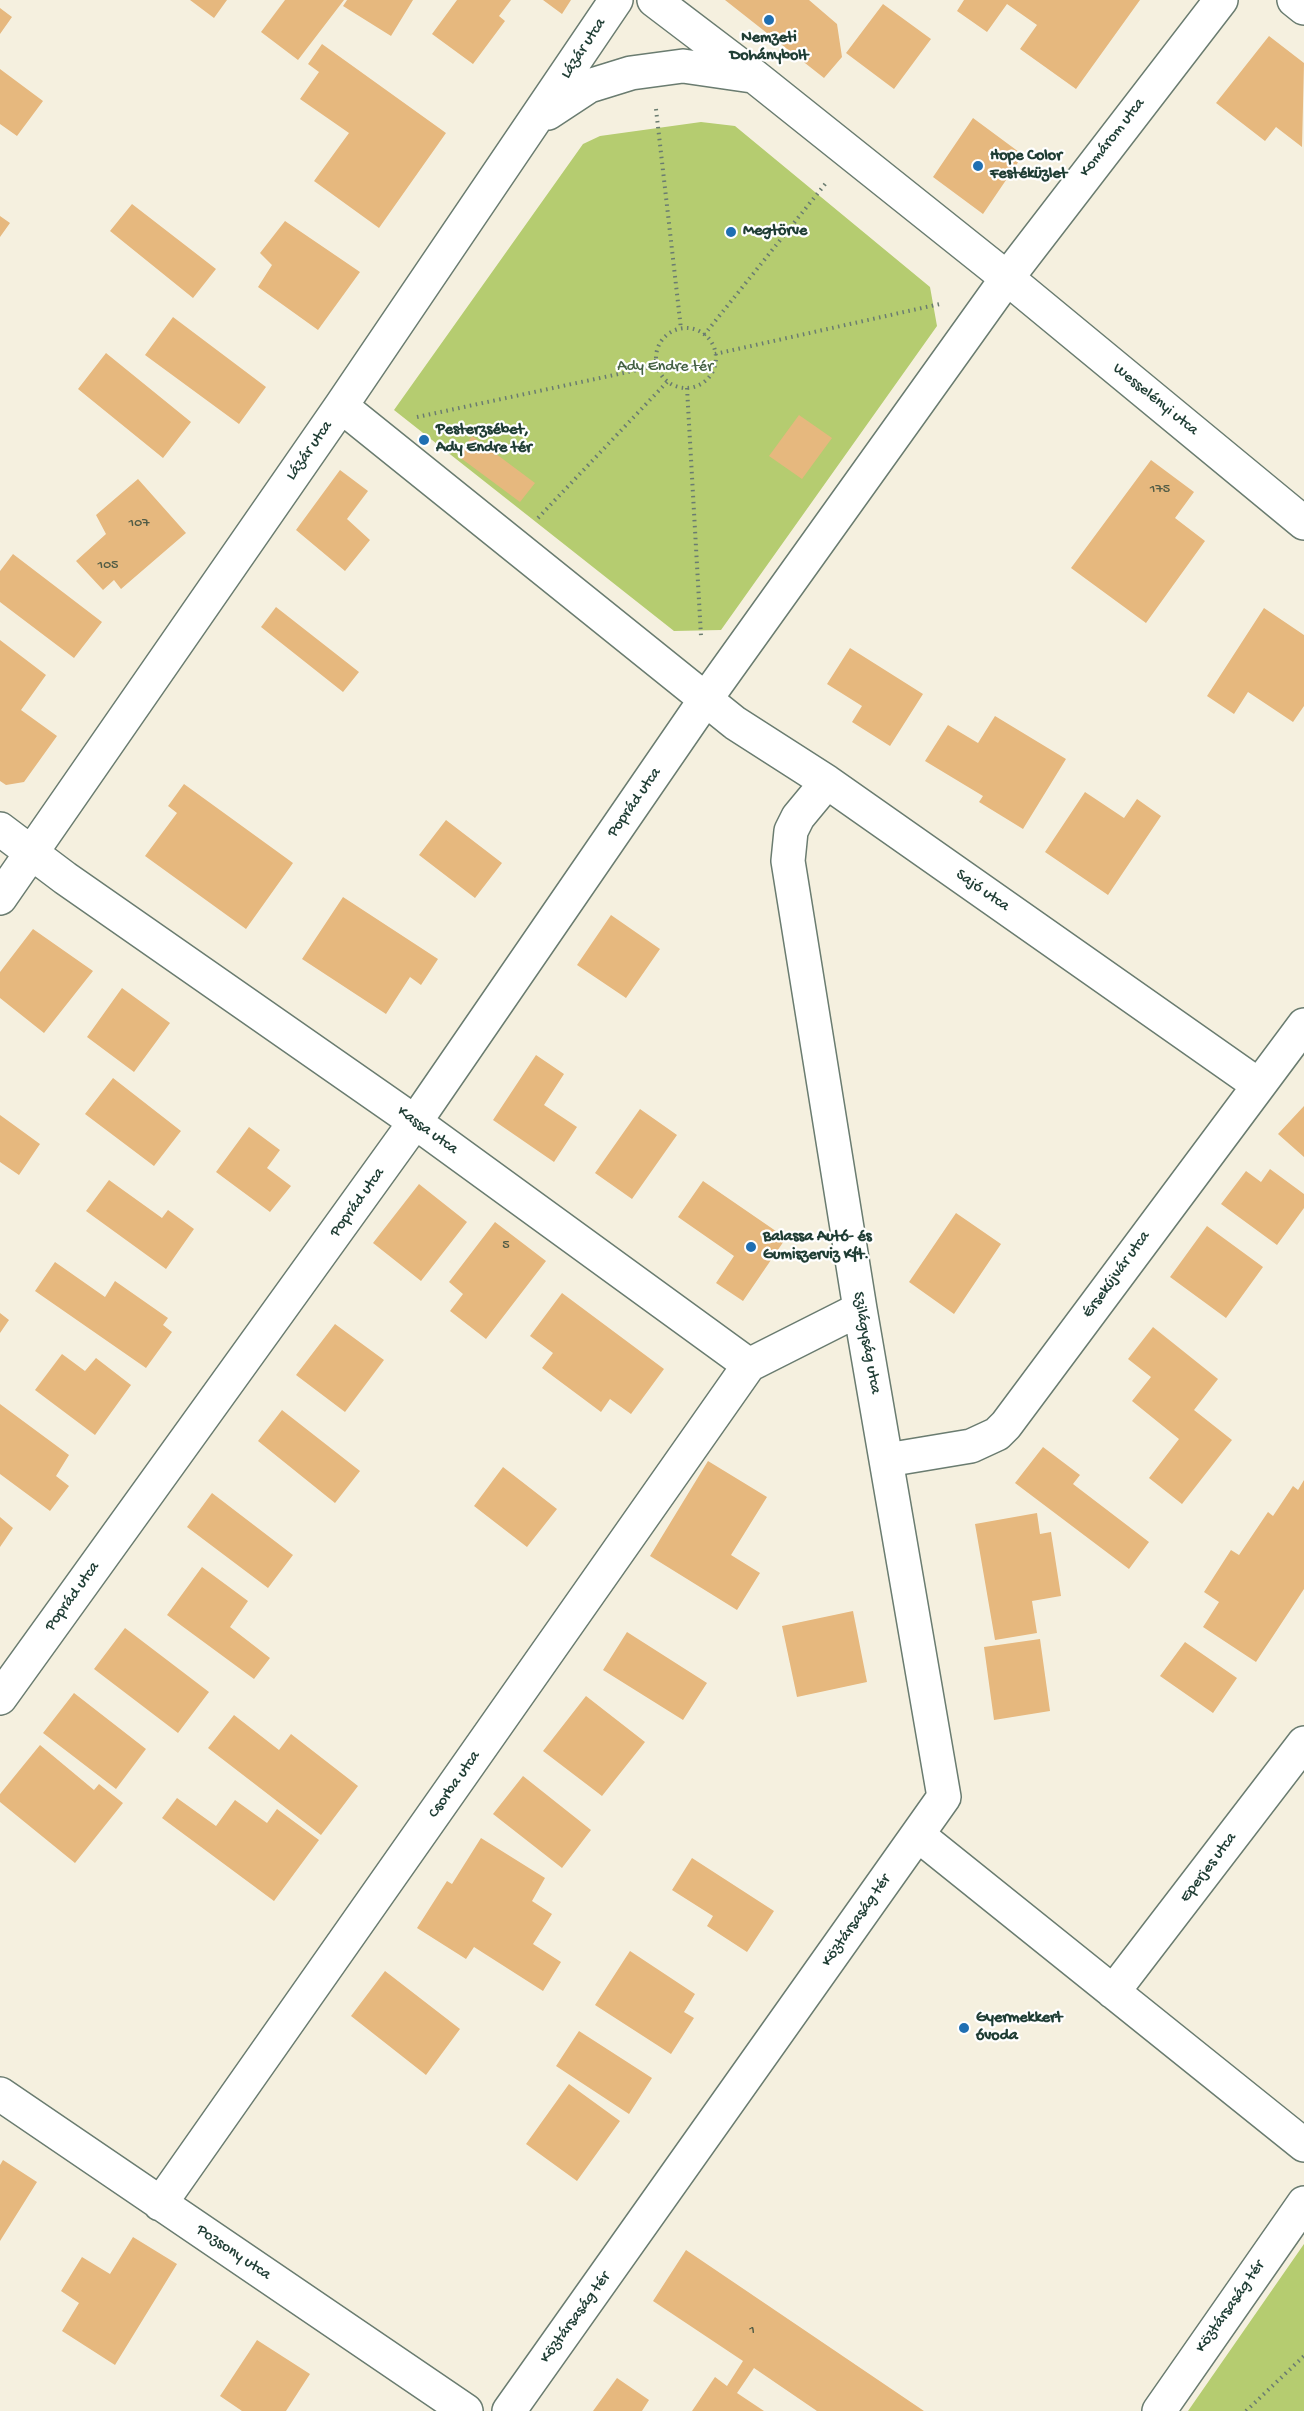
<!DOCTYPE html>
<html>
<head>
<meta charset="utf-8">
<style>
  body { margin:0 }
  canvas { display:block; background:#f5f0df }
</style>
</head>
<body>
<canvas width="1304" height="2411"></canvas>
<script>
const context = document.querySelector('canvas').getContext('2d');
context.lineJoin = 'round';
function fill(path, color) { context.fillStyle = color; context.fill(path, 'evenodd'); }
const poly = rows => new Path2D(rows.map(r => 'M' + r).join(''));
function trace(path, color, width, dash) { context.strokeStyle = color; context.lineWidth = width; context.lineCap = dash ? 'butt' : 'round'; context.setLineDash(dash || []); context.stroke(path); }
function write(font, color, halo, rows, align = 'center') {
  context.font = font + ' "Gochi Hand",sans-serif'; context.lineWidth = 4.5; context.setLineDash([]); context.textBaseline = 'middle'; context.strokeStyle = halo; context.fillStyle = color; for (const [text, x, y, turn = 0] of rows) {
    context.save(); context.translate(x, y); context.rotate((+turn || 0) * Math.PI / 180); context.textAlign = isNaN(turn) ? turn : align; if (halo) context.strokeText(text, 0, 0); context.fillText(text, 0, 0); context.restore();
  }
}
fill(poly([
  [701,122,735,126,930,287,937,326,721,630,674,631,394,410,583,144,600,136],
  [1304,2244,1304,2411,1188,2411]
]), '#b5cc70');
fill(poly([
  [190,0,227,0,214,18],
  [285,0,344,0,298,60,261,32],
  [347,0,413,0,391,36,343,6],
  [457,0,511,0,499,16,505,21,473,64,432,34],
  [543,0,571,0,562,14],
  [725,0,809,0,837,24,842,57,824,78],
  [964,0,1140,0,1076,89,1020,49,1037,25,1007,4,987,32,957,11],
  [883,4,931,39,894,89,846,53],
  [0,8,12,17,0,34],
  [1269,36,1304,63,1302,147,1276,127,1265,141,1216,103],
  [322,44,446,133,379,228,314,181,349,133,300,99,319,72,308,64],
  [0,69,43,101,17,136,0,124],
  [973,118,1023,155,983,214,933,177],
  [132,204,216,269,193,298,110,231],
  [0,216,10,223,0,237],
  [285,221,360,272,318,330,258,287,272,265,260,253],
  [173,317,266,387,239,424,145,355],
  [106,353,191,422,163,458,78,389],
  [799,415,832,438,802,479,769,456],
  [472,436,535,483,520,502,458,456],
  [1151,460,1194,492,1175,518,1205,541,1146,623,1071,568],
  [340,470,368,491,347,519,370,540,345,571,296,530],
  [138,479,186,533,121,589,114,580,103,590,76,561,106,534,96,515],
  [13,554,102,622,74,658,0,602,0,571],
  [276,607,359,672,343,692,261,627],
  [1264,608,1304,635,1304,706,1293,722,1248,692,1234,714,1207,696],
  [0,640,46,675,21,710,57,736,24,782,6,785,0,781],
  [850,648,923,694,890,746,852,722,862,706,827,684],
  [995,716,1066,759,1023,829,979,802,983,796,925,761,948,725,978,743],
  [184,784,293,863,246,929,145,856,177,813,168,806],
  [1085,792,1124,818,1137,799,1161,816,1108,895,1045,852],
  [446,820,502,863,475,898,419,855],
  [343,897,438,959,421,985,410,977,386,1014,302,959],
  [611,915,660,949,626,998,577,965],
  [33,929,93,971,44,1033,0,998,0,972],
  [122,988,170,1023,134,1072,87,1037],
  [536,1055,564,1074,544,1105,577,1127,554,1162,493,1120],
  [113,1078,181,1131,154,1166,85,1114],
  [1304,1106,1304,1157,1278,1134],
  [640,1109,677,1135,632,1199,595,1173],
  [0,1115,40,1144,19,1175,0,1162],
  [249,1127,280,1150,267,1168,291,1186,270,1212,216,1172],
  [1270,1169,1304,1194,1304,1208,1277,1245,1221,1204,1246,1171,1261,1182],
  [109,1180,162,1218,168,1210,194,1229,166,1269,86,1211],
  [703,1181,786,1238,743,1301,716,1283,734,1256,678,1217],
  [419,1184,467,1222,421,1281,373,1243],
  [956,1213,1001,1244,954,1314,909,1282],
  [495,1222,546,1261,486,1339,450,1311,463,1294,449,1282],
  [1207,1226,1263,1267,1226,1318,1170,1277],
  [55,1262,105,1297,115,1281,168,1318,163,1325,172,1332,146,1368,35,1291],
  [562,1293,664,1369,631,1414,610,1399,601,1412,542,1368,553,1353,530,1336],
  [0,1313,9,1320,0,1333],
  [335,1324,384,1360,345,1412,296,1375],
  [1153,1327,1218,1379,1194,1410,1232,1440,1182,1504,1149,1478,1179,1439,1132,1401,1151,1377,1128,1359],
  [62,1354,85,1371,96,1358,131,1385,95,1435,35,1390],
  [0,1404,69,1455,56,1476,69,1486,50,1511,0,1474],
  [282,1410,360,1471,335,1503,258,1441],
  [1043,1447,1080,1475,1073,1484,1149,1542,1129,1569,1015,1483],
  [708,1461,767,1497,731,1555,760,1573,737,1610,650,1556],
  [503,1467,557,1509,527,1547,474,1506],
  [1304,1480,1304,1589,1256,1662,1203,1627,1219,1602,1204,1592,1231,1550,1239,1555,1268,1512,1273,1516,1293,1486,1298,1490],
  [212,1493,293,1555,268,1588,187,1527],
  [1037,1513,1040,1534,1051,1532,1061,1596,1032,1601,1037,1633,995,1640,975,1524],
  [0,1517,13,1528,0,1547],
  [202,1567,248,1601,230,1627,270,1658,254,1679,167,1615],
  [853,1611,867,1682,797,1697,782,1626],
  [125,1628,209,1692,178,1733,94,1669],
  [627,1632,707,1683,683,1720,603,1670],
  [1040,1639,1050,1711,994,1720,984,1647],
  [1185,1642,1237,1678,1213,1713,1160,1676],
  [74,1693,146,1749,116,1789,43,1733],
  [586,1696,645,1742,602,1796,543,1751],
  [234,1715,279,1750,291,1734,358,1786,321,1835,208,1748],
  [40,1745,94,1790,99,1784,123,1803,75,1863,0,1802,0,1794],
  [523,1776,591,1830,562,1868,493,1814],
  [177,1798,216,1826,235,1800,267,1823,277,1809,319,1840,274,1901,162,1818],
  [481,1838,545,1878,532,1901,552,1914,533,1944,561,1962,543,1991,474,1947,466,1959,417,1928,447,1881,452,1884],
  [692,1858,774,1911,747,1952,707,1926,713,1916,672,1890],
  [630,1951,695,1994,684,2012,694,2018,671,2054,595,2005],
  [385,1971,460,2029,426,2075,351,2016],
  [579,2031,652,2078,629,2114,556,2066],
  [569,2084,620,2121,577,2181,526,2144],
  [3,2160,37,2182,0,2241,0,2165],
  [133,2237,177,2264,115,2365,62,2331,79,2303,61,2291,82,2257,110,2274],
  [686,2250,924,2411,817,2411,754,2368,737,2393,764,2411,692,2411,715,2377,727,2386,743,2361,653,2301],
  [257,2340,310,2374,286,2411,242,2411,220,2396],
  [617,2378,649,2400,642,2411,593,2411]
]), '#e6b87e');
const minor = poly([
  [654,0,754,76,1007,278,1304,523],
  [1294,0,1304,8],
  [548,113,589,86,631,73,683,66,752,76],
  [341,406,735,723,827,782,1257,1084],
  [0,829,65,878,415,1122,749,1365,860,1309],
  [0,898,341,406,616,0],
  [887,1460,971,1446,997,1434,1006,1425,1304,1025],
  [0,1698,415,1122,705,700,1007,278,1221,0],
  [918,1835,1304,2145],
  [1113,1992,1304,1743],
  [0,2094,466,2411],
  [160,2204,749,1365],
  [509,2411,944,1797,860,1309,788,861,791,831,798,817,827,782],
  [1159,2411,1304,2203]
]);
trace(minor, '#6a7c70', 36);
trace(poly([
  [656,109,681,329],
  '656 358a30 30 0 1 1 60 0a30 30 0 1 1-60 0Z',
  [704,335,826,183],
  [715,354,940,304],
  [687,388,701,636],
  [417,417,656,366],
  [538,518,667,382],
  [1246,2411,1304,2356]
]), '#6a7c70', 4, [1.5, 4.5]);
trace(minor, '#fff', 33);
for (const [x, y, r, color] of [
  [769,20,6,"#1f6fb2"],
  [978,166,6,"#1f6fb2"],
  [731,232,6,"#1f6fb2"],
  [424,440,6,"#1f6fb2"],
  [751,1247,6,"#1f6fb2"],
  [964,2028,6,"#1f6fb2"]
]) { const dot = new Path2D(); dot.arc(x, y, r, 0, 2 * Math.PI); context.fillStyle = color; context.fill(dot); trace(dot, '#fff', 2); }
write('14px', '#515c46', null, [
  ["175",1160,490],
  ["107",139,524],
  ["105",108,566],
  ["5",506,1246],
  ["1",752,2331]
]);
write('bold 16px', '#1f3d34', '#fff', [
  ["Nemzeti",769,39,"center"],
  ["Dohánybolt",769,57,"center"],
  ["Hope Color",990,157],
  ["Festéküzlet",990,175],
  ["Megtörve",743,232],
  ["Pesterzsébet,",436,431],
  ["Ady Endre tér",436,449],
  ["Balassa Autó- és",763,1238],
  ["Gumiszerviz Kft.",763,1256],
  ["Gyermekkert",976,2019],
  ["óvoda",976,2037]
], 'left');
write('16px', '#1f3d34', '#fff', [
  ["Lázár utca",584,49,-57],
  ["Komárom utca",1113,138,-52],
  ["Wesselényi utca",1155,400,39],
  ["Lázár utca",310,451,-55],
  ["Poprád utca",635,803,-55],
  ["Sajó utca",982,891,35],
  ["Kassa utca",427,1131,36],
  ["Poprád utca",358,1203,-54],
  ["Érsekújvár utca",1117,1275,-54],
  ["Szilágyság utca",866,1343,80],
  ["Poprád utca",73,1597,-54],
  ["Csorba utca",455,1785,-55],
  ["Eperjes utca",1209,1868,-53],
  ["Köztársaság tér",857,1921,-55],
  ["Pozsony utca",233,2253,34],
  ["Köztársaság tér",1231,2307,-55],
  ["Köztársaság tér",576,2318,-54]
]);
write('16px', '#446143', '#fff', [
  ["Ady Endre tér",665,368]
]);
</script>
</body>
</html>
